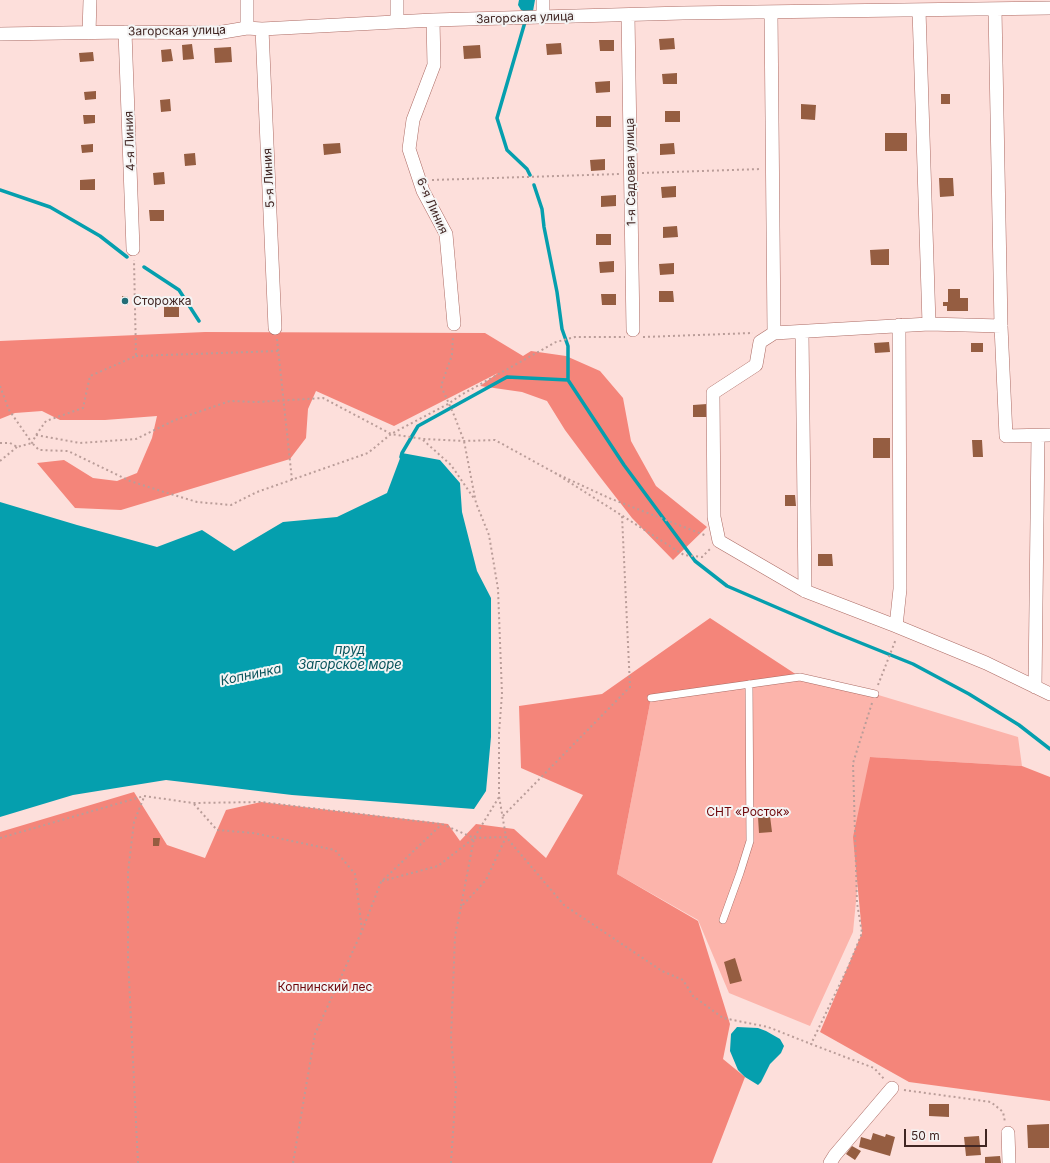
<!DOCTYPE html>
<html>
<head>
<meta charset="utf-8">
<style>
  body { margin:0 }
  #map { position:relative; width:1050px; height:1163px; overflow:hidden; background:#fddfdb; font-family:Inter,sans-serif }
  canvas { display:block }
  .scale { position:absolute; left:904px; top:1129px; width:83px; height:18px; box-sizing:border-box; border:2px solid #412623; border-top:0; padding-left:5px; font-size:12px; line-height:14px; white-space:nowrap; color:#412623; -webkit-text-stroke:3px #f4f4f4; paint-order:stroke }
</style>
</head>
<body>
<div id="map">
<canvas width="1050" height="1163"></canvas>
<div class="scale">50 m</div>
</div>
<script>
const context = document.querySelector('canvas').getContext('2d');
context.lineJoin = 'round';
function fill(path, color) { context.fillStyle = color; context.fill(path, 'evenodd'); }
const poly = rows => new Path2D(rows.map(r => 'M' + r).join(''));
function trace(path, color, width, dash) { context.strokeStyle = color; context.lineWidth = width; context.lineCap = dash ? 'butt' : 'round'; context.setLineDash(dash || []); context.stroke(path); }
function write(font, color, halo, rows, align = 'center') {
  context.font = font + ' Inter,sans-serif'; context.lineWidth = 4; context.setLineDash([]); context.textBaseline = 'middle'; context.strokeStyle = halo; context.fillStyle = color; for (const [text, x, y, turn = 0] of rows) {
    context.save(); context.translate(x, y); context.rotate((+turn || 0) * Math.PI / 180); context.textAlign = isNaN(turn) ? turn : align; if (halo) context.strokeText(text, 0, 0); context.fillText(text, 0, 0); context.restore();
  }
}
fill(poly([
  [800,677,875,694,1018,737,1022,766,870,757,853,932,810,1026,729,993,698,920,617,874,651,698]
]), '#fcb4ab');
fill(poly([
  [205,332,485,333,523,356,531,351,566,356,600,371,623,398,631,441,656,486,707,527,673,560,632,518,597,473,565,430,547,401,522,392,480,386,498,373,394,426,316,391,308,409,306,438,290,459,121,510,75,508,37,463,64,460,93,478,117,481,137,473,152,438,157,416,105,420,60,420,42,411,15,413,0,419,0,341],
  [710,618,800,677,651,698,617,874,698,921,730,1024,723,1059,745,1077,712,1163,0,1163,0,832,134,792,167,845,205,858,226,810,261,802,448,824,460,841,476,824,514,829,546,858,583,795,521,768,519,706,602,694],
  [870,757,1022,766,1050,777,1050,1101,909,1082,820,1032,862,933,853,837]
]), '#f4857a');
fill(poly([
  [519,0,535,0,533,11,526,12,521,10,518,5],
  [402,453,440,460,460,483,462,512,477,571,491,598,491,737,486,791,474,809,292,795,166,780,73,795,0,817,0,502,77,525,157,547,202,530,234,551,283,522,337,517,387,493],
  [737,1027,758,1028,766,1031,780,1039,784,1046,781,1053,770,1064,761,1082,758,1085,745,1077,738,1070,730,1051,731,1034]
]), '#059fae');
trace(poly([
  [525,22,497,118,507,150,527,169,530,175],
  [534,185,542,209,544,227,557,292,562,329,568,346,568,380],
  [0,190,50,207,100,236,127,257],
  [144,267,179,290,199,321],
  [401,457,402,453,418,426,507,377,568,380,624,465,695,561,727,586,836,633,913,664,969,694,1019,725,1050,749]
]), '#059fae', 3.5);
fill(poly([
  [674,38,675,49,660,50,659,39],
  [599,40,614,40,614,51,600,51],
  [561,43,562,54,547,55,546,44],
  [192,44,194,59,183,60,182,45],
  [480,45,481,58,464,59,463,46],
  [231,47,232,62,215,63,214,48],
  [171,49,173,61,162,62,161,50],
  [93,52,94,61,80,62,79,53],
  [677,73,677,84,663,84,662,74],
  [610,81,610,92,596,93,595,82],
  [96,91,96,99,85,100,84,92],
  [941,94,950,94,950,104,941,104],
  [170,99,171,111,161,112,160,100],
  [801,104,816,105,815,120,801,119],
  [665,111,680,111,680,122,665,122],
  [83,115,95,115,95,123,84,124],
  [596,116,611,116,611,127,596,127],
  [885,133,907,133,907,151,885,151],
  [340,143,341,153,324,155,323,144],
  [674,143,675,154,660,155,660,144],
  [93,144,93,152,82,153,81,145],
  [195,153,196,165,185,166,184,154],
  [605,159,605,170,591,171,590,160],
  [164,172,165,184,154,185,153,173],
  [939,178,953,178,954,196,940,197],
  [95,179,95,190,80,190,80,180],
  [676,186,676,197,662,198,661,187],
  [616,195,616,206,601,207,601,196],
  [149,210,164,210,164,221,150,221],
  [677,226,678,237,663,238,663,227],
  [596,234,611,234,611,245,596,245],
  [889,249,889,265,871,265,870,250],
  [614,261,614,272,600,273,599,262],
  [674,263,674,274,660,275,659,264],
  [948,289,960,289,960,298,968,298,968,311,947,311,947,306,943,306,943,302,948,302],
  [659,291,673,291,674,302,659,302],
  [601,294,616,294,616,305,602,305],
  [122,296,128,297,128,305,122,304],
  [164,306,179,306,179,317,164,317],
  [889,342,890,352,875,353,874,343],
  [971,343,983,343,983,352,971,352],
  [707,404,707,417,693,417,693,405],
  [873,438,890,438,890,458,873,458],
  [972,440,982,440,983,457,973,457],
  [785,495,795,495,796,506,785,506],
  [818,554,832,554,833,566,818,566],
  [770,816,772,832,759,833,758,817],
  [153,838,160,838,159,846,153,846],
  [735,958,742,981,730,984,724,962],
  [929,1104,949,1104,949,1117,929,1116],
  [1049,1124,1049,1148,1028,1148,1027,1125],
  [873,1133,885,1137,886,1134,895,1137,890,1156,859,1147,861,1137,871,1140],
  [979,1136,981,1155,966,1156,964,1137],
  [852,1146,861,1151,855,1160,846,1154],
  [1000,1156,1001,1163,985,1163,985,1157]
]), '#955d41');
const lane = poly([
  [651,698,800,677,875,694],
  [723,920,740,873,750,841,749,684]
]);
const street = poly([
  [995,9,1001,326,1006,436,1050,435],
  [919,10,929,324],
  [771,12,774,333],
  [628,15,633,330],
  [543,17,543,0],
  [433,20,434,65,413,120,409,149,423,191,446,234,454,324],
  [397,22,397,0],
  [247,28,247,0],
  [262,29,275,328],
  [125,32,133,249],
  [89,33,90,0],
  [0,34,125,32,217,33,247,28,262,29,433,20,683,13,1050,8],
  [1001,326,929,324,774,333,760,342,756,365,713,393,714,517,719,541,805,591,896,626,986,663,1050,694],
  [802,332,805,591],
  [896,626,900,589,899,325],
  [1035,687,1038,436],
  [1008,1133,1009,1163],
  [830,1163,835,1155,892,1088]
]);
trace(lane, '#ac6b64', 8);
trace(street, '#ac6b64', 14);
trace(poly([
  [642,173,761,169],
  [432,180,619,174],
  [643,337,753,333],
  [277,339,292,480],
  [136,356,278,351],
  [0,386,9,410,32,443,36,435,46,421,83,408,90,376,136,356,134,260],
  [36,435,80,443,136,439,175,420,230,401,257,402,323,398,391,434,448,404,461,395,556,342,575,337,625,337],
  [423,440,451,465,475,500],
  [0,443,10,443,17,447,32,443,39,450,68,451,130,481,164,492,197,502,231,505,257,492,368,453,391,434,423,439,464,441,495,440,555,473,609,498,707,536],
  [0,461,17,447],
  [555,473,684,555,702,557,711,548],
  [878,685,896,639],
  [872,703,853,763,857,903,862,933,849,965,811,1044,874,1068,885,1080],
  [194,804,217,830,253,833,335,850,355,874,362,930],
  [503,816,630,687,622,516],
  [0,838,144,796,193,803,261,802,442,824,474,838,506,837,564,905,662,971,683,980,693,996,723,1018,768,1027,811,1044],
  [382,881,438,866,474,838],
  [461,906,474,838,499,797],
  [904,1090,991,1102,1003,1112,1005,1122],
  [138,1163,128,958,128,872,134,822,144,797],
  [293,1163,315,1034,362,931,381,882,442,824],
  [451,1163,456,1088,451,1039,455,936,461,907,486,880,506,837,499,796,499,733,502,694,498,589,489,535,476,503,464,441,454,415,441,386,452,355,453,335]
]), '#ba9d99', 2, [2, 3]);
trace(lane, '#fff', 7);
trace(street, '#fff', 13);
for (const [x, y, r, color] of [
  [125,301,4,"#236d76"]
]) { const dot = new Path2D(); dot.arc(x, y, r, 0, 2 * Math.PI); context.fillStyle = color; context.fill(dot); trace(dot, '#f4f4f4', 1.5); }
write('12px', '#412623', '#f4f4f4', [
  ["Загорская улица",525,18,-2],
  ["Загорская улица",177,31,-1],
  ["4-я Линия",130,141,-92],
  ["1-я Садовая улица",631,172,-91],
  ["5-я Линия",269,178,-93],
  ["6-я Линия",432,206,66]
]);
write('12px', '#412623', '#f4f4f4', [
  ["Сторожка",133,301]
], 'left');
write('12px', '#6d060a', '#f4f4f4', [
  ["СНТ «Росток»",748,812],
  ["Копнинский лес",325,987]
]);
write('italic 13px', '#08535b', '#f4f4f4', [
  ["пруд",350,650],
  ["Загорское море",350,665],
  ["Копнинка",251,675,-12]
]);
</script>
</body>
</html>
